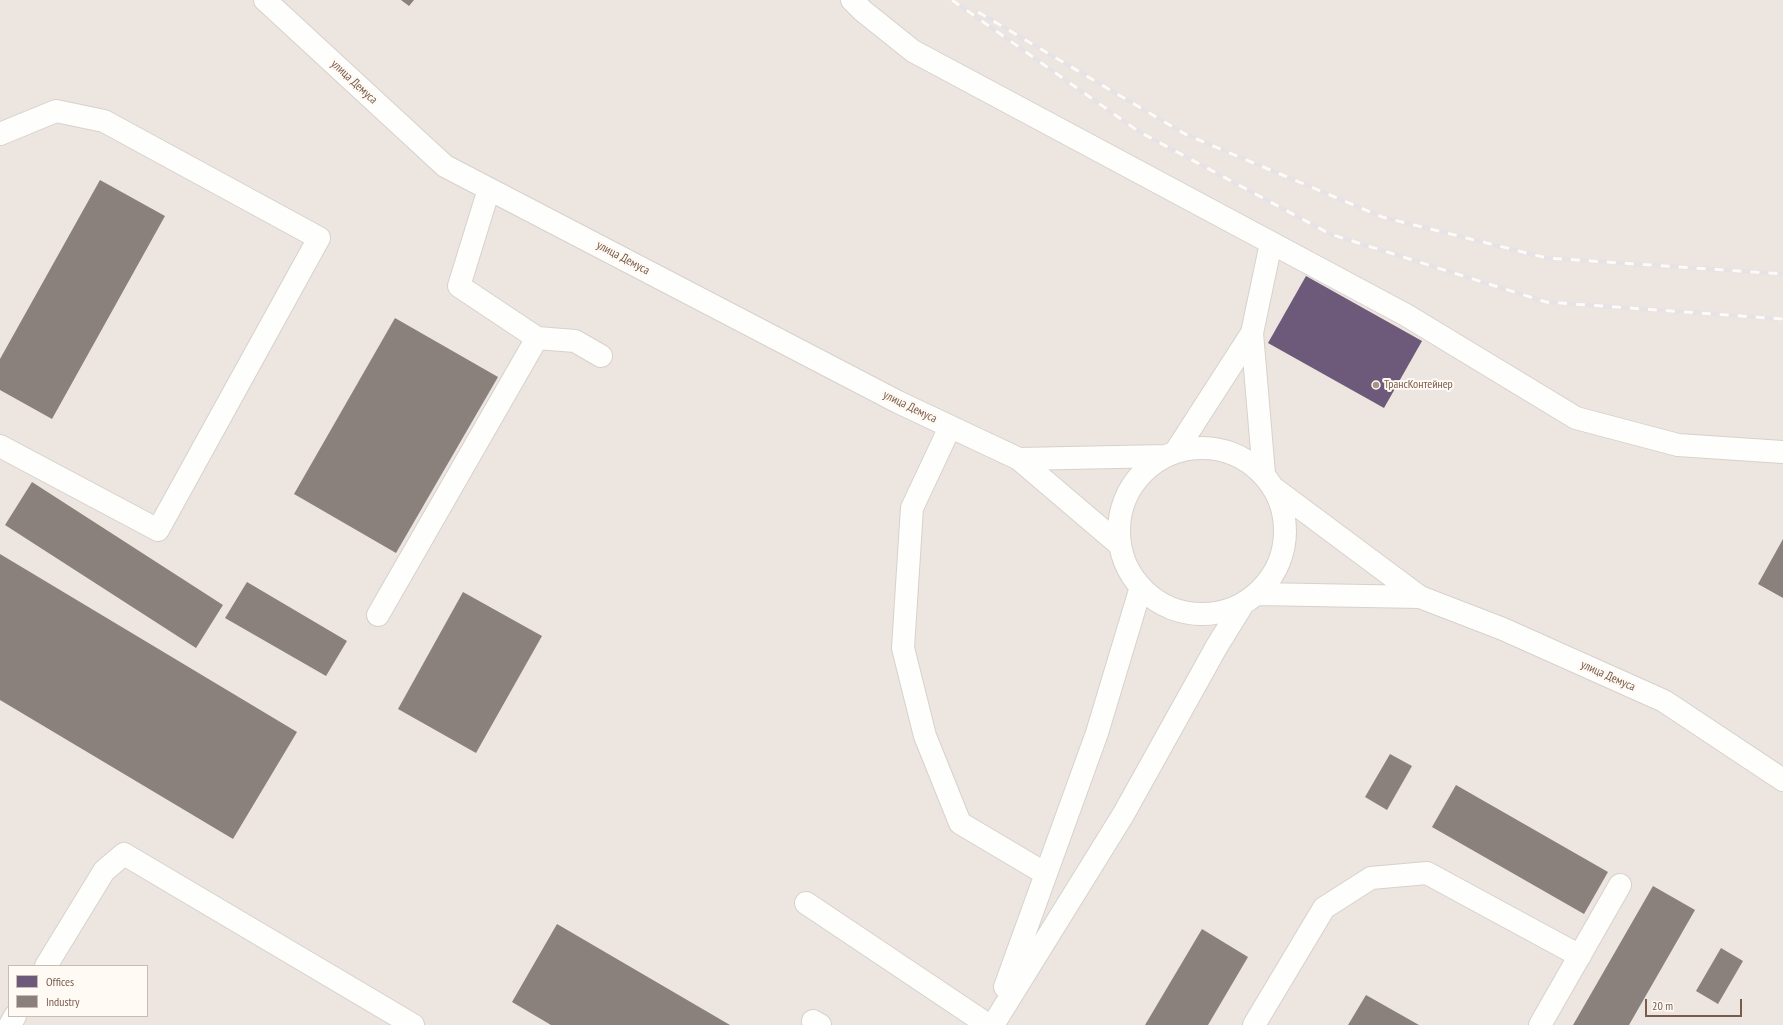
<!DOCTYPE html>
<html>
<head>
<meta charset="utf-8">
<style>
  body { margin:0 }
  #map { position:relative; width:1783px; height:1025px; overflow:hidden; background:#f9f5f0; font-family:"PT Sans Narrow",sans-serif }
  canvas { display:block }
  .legend { position:absolute; left:8px; top:965px; width:140px; height:52px; box-sizing:border-box; background:#fffaf3; border:1px solid #cabbb1; margin:0; padding:5px 7px; list-style:none; font-size:12px; color:#7a5c4d }
  .legend li { display:flex; align-items:center; gap:8px; height:20px }
  .legend b { width:20px; border:1px solid #cabbb1 }
  .scale { position:absolute; left:1645px; top:999px; width:97px; height:18px; box-sizing:border-box; border:2px solid #7a5c4d; border-top:0; padding-left:5px; font-size:12px; line-height:14px; white-space:nowrap; color:#7a5c4d; -webkit-text-stroke:3px #fffaf3; paint-order:stroke }
</style>
</head>
<body>
<div id="map">
<canvas width="1783" height="1025"></canvas>
<ul class="legend">
<li><b style="height:11px;background:#6d597a"></b>Offices</li>
<li><b style="height:11px;background:#8a817c"></b>Industry</li>
</ul>
<div class="scale">20 m</div>
</div>
<script>
const context = document.querySelector('canvas').getContext('2d');
context.lineJoin = 'round';
function fill(path, color) { context.fillStyle = color; context.fill(path, 'evenodd'); }
const poly = rows => new Path2D(rows.map(r => 'M' + r).join(''));
function trace(path, color, width, dash) { context.strokeStyle = color; context.lineWidth = width; context.lineCap = dash ? 'butt' : 'round'; context.setLineDash(dash || []); context.stroke(path); }
function write(font, color, halo, rows, align = 'center') {
  context.font = font + ' "PT Sans Narrow",sans-serif'; context.lineWidth = 4; context.setLineDash([]); context.textBaseline = 'middle'; context.strokeStyle = halo; context.fillStyle = color; for (const [text, x, y, turn = 0] of rows) {
    context.save(); context.translate(x, y); context.rotate((+turn || 0) * Math.PI / 180); context.textAlign = isNaN(turn) ? turn : align; if (halo) context.strokeText(text, 0, 0); context.fillText(text, 0, 0); context.restore();
  }
}
fill(poly([
  [0,0,1783,0,1783,1025,0,1025],
  [9,966,147,966,147,1016,9,1016]
]), '#ede5e0');
fill(poly([
  [1306,276,1422,341,1384,408,1268,343]
]), '#6d597a');
fill(poly([
  [401,0,414,0,409,6],
  [100,180,165,216,52,419,0,390,0,359],
  [395,318,498,377,396,553,294,494],
  [32,482,223,605,196,648,5,525],
  [1783,539,1783,598,1758,584],
  [0,554,297,732,233,839,0,700],
  [247,582,347,641,326,676,225,618],
  [463,592,542,636,476,753,398,709],
  [1390,754,1412,766,1387,810,1365,797],
  [1456,785,1608,872,1584,914,1432,827],
  [1653,886,1695,910,1629,1025,1573,1025],
  [557,924,730,1025,551,1025,512,1002],
  [1202,929,1248,957,1208,1025,1145,1025],
  [1721,948,1743,961,1718,1004,1696,991],
  [1366,995,1419,1025,1348,1025]
]), '#8a817c');
const minor = poly([
  [265,0,445,166,898,402,1019,459,1120,545],
  [852,0,863,11,913,51,1406,315,1576,418,1678,445,1783,452],
  [0,134,56,111,104,121,319,238,158,530,0,446],
  [489,189,459,286,537,338],
  [950,427,912,508,903,648,925,736,960,823,1046,874],
  '1119 531a83 83 0 1 1 166 0a83 83 0 1 1-166 0Z',
  [1176,451,1252,333],
  [1019,459,1166,456],
  [1264,474,1252,333,1271,243],
  [1275,489,1420,597,1503,629,1664,701,1783,780],
  [1258,594,1420,597],
  [378,615,537,338,575,341,601,356],
  [806,903,988,1025],
  [46,966,104,871,124,854,413,1025],
  [1005,987,1097,733,1141,587],
  [813,1021,820,1025],
  [10,1025,15,1016],
  [993,1025,1123,815,1217,646,1243,604],
  [1254,1025,1324,908,1371,878,1427,873,1580,956],
  [1540,1025,1620,885]
]);
trace(minor, '#d7d1cb', 24);
trace(minor, '#fefefd', 22);
const rail = poly([
  [952,0,1138,131,1330,234,1546,302,1783,319],
  [978,12,1185,134,1382,217,1547,258,1783,274]
]);
trace(rail, '#e6e3e7', 4.5);
trace(rail, '#fffaf3', 3, [9]);
for (const [x, y, r, color] of [
  [1376,385,4,"#a69286"]
]) { const dot = new Path2D(); dot.arc(x, y, r, 0, 2 * Math.PI); context.fillStyle = color; context.fill(dot); trace(dot, '#fffaf3', 1.5); }
write('12px', '#7a5c4d', '#fffaf3', [
  ["улица Демуса",354,82,43],
  ["улица Демуса",623,258,28],
  ["улица Демуса",910,407,26],
  ["улица Демуса",1608,676,24]
]);
write('12px', '#7a5c4d', '#fffaf3', [
  ["ТрансКонтейнер",1384,385]
], 'left');
</script>
</body>
</html>
